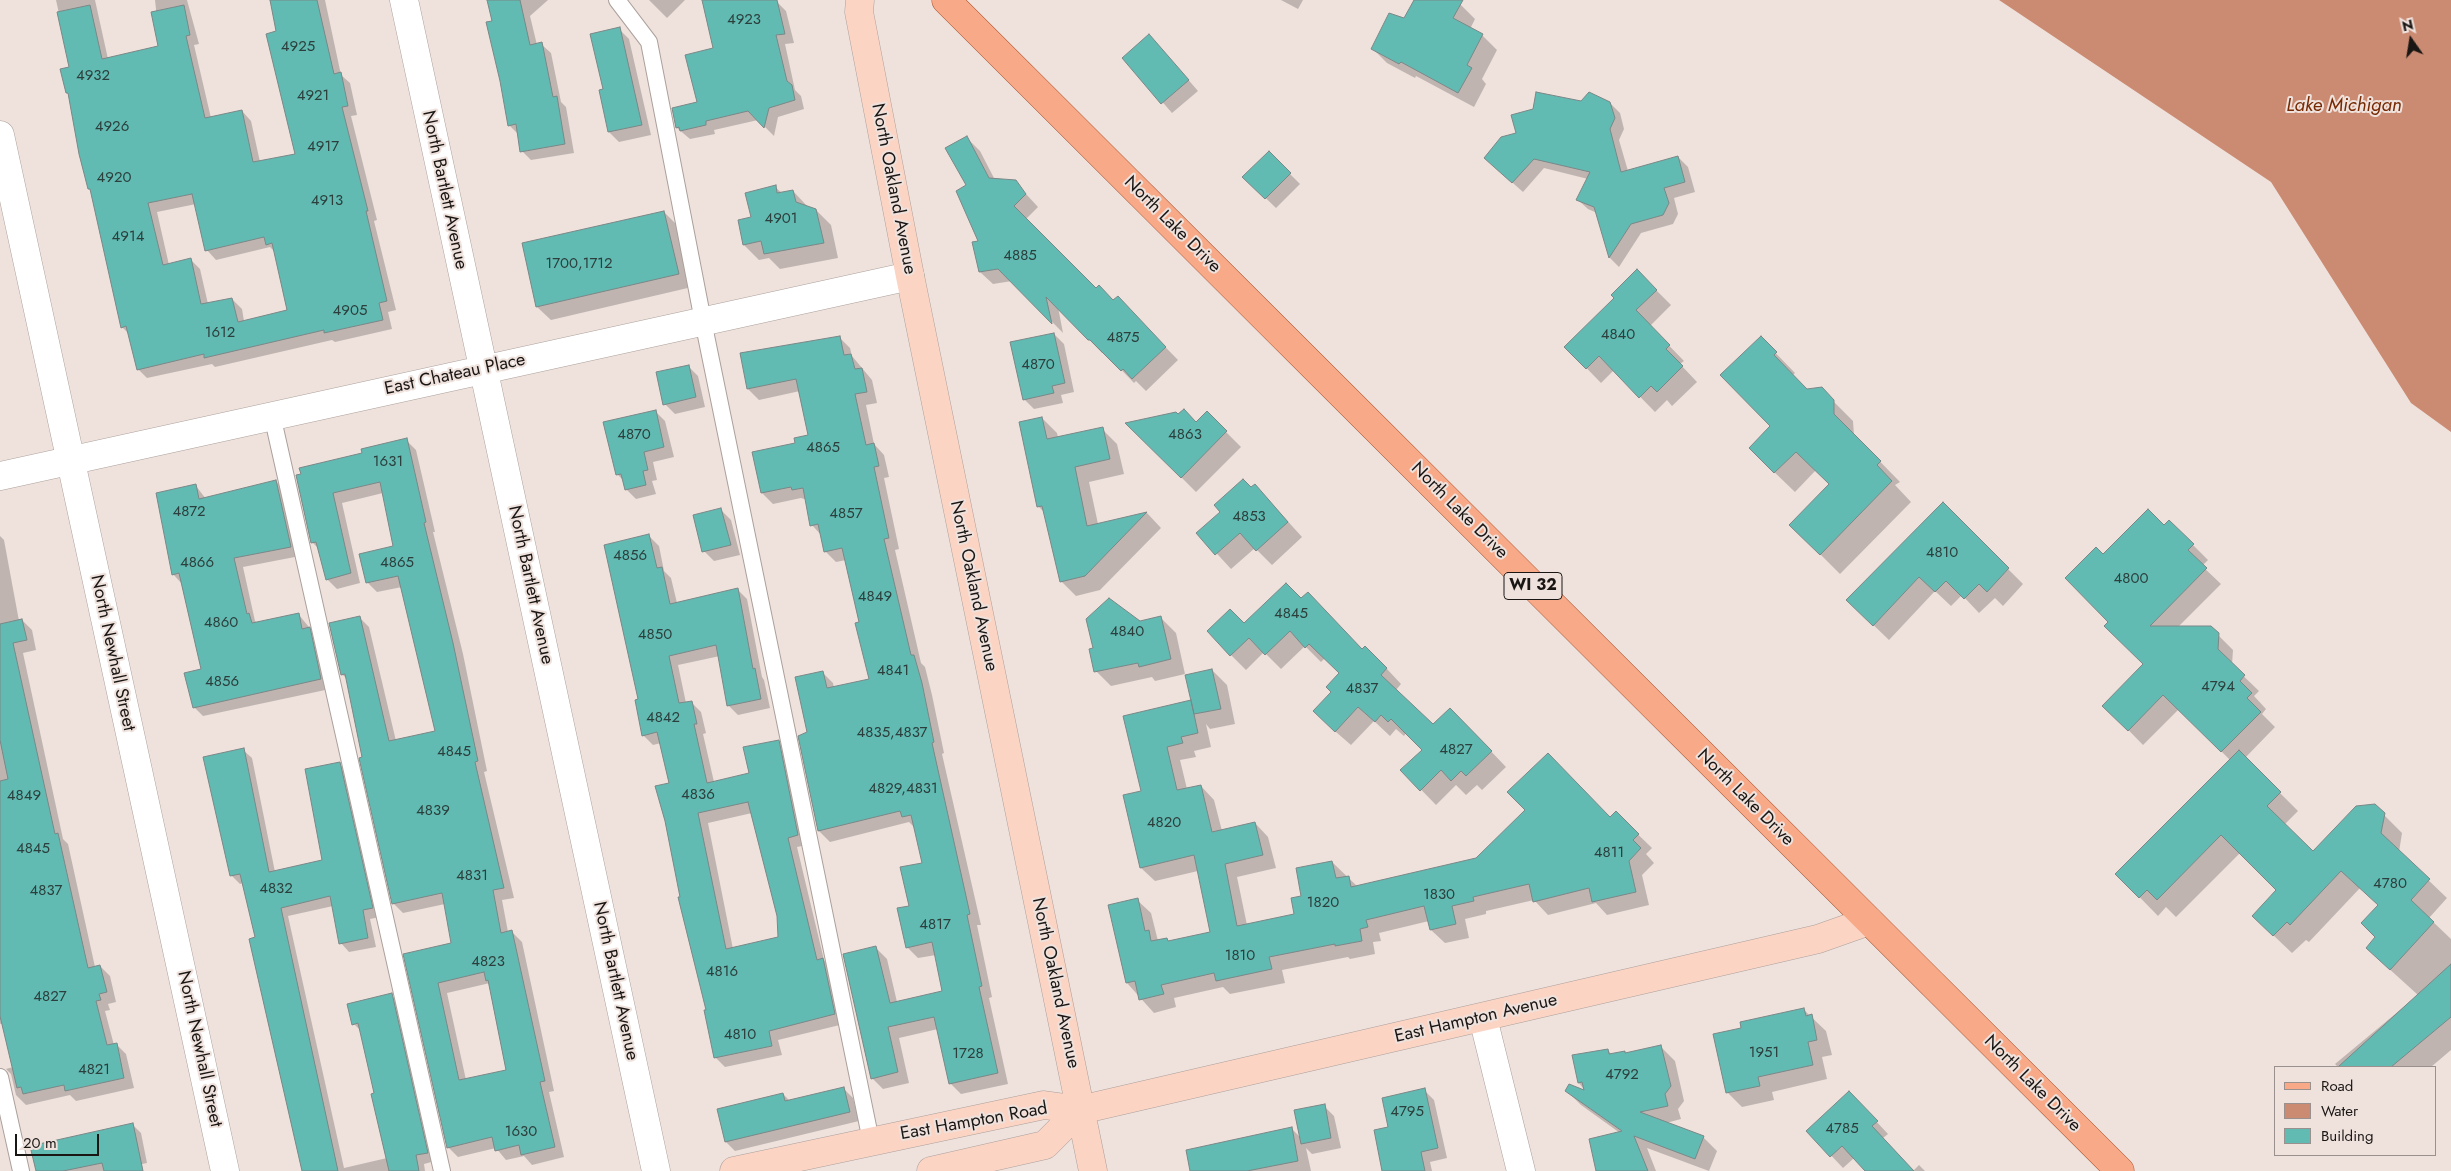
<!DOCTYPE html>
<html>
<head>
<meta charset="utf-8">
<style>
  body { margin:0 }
  #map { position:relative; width:2451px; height:1171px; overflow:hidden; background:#efe2dd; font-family:Jost,sans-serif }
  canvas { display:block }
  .legend { position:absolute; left:2274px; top:1066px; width:162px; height:90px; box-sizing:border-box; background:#efe2dd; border:1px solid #9a908d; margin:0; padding:6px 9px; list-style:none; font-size:15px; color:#1a1614 }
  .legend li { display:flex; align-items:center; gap:10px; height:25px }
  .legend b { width:25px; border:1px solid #9a908d }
  .north { position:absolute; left:2386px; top:15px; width:50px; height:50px; -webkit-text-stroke:4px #efe2dd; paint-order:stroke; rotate:347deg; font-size:14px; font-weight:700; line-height:20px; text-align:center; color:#1a1614 }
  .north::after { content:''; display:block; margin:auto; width:18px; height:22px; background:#1a1614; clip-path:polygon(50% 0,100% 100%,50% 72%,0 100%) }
  .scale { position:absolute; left:15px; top:1134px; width:84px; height:22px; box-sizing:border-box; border:2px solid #1a1614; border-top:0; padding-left:6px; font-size:15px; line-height:18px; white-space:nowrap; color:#1a1614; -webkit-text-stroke:4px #efe2dd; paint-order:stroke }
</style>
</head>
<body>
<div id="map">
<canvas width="2451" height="1171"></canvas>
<ul class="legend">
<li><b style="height:6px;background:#f7a988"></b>Road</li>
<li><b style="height:14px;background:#cb8b72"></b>Water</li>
<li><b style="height:14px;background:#61bbb3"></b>Building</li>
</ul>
<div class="north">N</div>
<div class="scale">20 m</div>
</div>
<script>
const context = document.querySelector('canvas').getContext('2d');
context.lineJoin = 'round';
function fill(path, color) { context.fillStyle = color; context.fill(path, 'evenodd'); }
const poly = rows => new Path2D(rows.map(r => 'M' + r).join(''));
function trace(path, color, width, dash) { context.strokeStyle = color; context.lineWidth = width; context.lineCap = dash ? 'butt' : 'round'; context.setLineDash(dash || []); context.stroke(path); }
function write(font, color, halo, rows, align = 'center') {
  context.font = font + ' Jost,sans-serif'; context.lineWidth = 4; context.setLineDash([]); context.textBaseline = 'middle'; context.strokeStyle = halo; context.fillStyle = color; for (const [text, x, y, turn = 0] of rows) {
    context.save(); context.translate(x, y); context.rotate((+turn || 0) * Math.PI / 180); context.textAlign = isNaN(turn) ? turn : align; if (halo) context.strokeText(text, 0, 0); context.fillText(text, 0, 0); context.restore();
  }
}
fill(poly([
  [1999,0,2451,0,2451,432,2411,403,2271,182]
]), '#cb8b72');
fill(poly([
  [56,0,95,0,108,59,160,47,155,0,187,0,199,44,194,45,211,118,242,111,251,121,260,162,297,155,271,0,325,0,341,75,350,83,357,115,351,116,377,220,374,221,396,310,388,312,392,329,335,342,332,340,215,367,212,364,147,378,138,369,130,335,122,327,92,192,89,189,70,95,67,93,71,68],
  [196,204,207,250,216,260,270,247,275,252,289,311,244,321,242,309,232,299,208,304,200,269,191,260,169,265,157,212],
  [489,0,548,0,530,16,537,45,541,44,551,53,561,102,566,107,574,153,531,160,522,151,519,135,509,125],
  [649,0,685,0,667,18],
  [703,0,777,2,786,11,794,43,785,44,795,90,801,96,804,109,778,117,774,136,758,120,714,130,715,134,690,139,677,128,698,103,715,49],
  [1281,0,1303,0,1298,9],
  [1415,0,1454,0,1460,4,1475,19,1470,29,1482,35,1497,50,1482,79,1486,84,1474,107,1416,76,1415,78,1387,63,1372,48,1405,19],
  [619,29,629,39,651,135,619,142,609,132,604,90],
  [1159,46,1198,91,1172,113,1124,58],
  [1581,102,1610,103,1620,113,1624,129,1619,140,1628,171,1678,157,1688,167,1695,192,1674,198,1678,214,1673,224,1641,233,1619,267,1610,258,1597,213,1588,209,1578,200,1588,179,1544,168,1523,192,1496,168,1518,134],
  [967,138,980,151,995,180,1015,182,1038,207,1026,219,1096,290,1130,311,1178,360,1146,391,1136,381,1134,383,1104,352,1102,353,1058,307,1063,333,1012,281,993,284,980,272,980,242,968,185],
  [1269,153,1300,184,1276,208,1244,177],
  [775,187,782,193,793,191,808,207,816,210,831,225,838,258,780,269,769,258,759,260,744,245,739,221,752,218],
  [664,212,678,226,692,287,551,320,537,307],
  [1637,271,1671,305,1650,326,1684,361,1680,364,1697,382,1672,406,1667,400,1655,412,1614,370,1601,383,1566,347,1616,298],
  [1054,334,1064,344,1074,392,1061,395,1063,403,1034,409,1024,399],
  [839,337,850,348,852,356,872,380,877,403,866,405,874,444,884,455,889,477,884,478,899,549,895,550,921,663,925,667,932,695,944,753,942,754,981,925,977,925,992,997,989,998,1008,1084,961,1094,950,1083,938,1029,899,1038,909,1083,883,1089,872,1078,876,948,887,959,897,1002,943,992,936,955,918,958,907,947,910,907,923,864,914,827,909,822,830,842,819,831,809,733,822,672,833,683,834,688,871,680,846,560,836,562,825,551,821,535,812,525,807,500,801,498,773,504,762,493,797,444,809,436,800,391,759,400,748,389],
  [1761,338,1795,373,1793,375,1807,390,1821,389,1853,421,1854,435,1900,482,1895,485,1911,502,1840,574,1791,525,1831,484,1816,470,1795,492,1770,468,1772,426],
  [688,366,698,376,705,407,675,414,665,404],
  [655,411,665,421,674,457,653,462,657,480,652,481,656,494,636,499,626,489,624,481,617,474],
  [1207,413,1241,447,1196,492,1127,423,1196,423],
  [1042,418,1057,433,1058,438,1102,429,1117,444,1124,474,1089,482,1098,524,1147,513,1161,528,1100,590,1076,596,1061,581,1045,513,1038,506],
  [406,440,416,450,435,532,433,532,463,654,487,771,484,772,514,898,502,900,508,932,512,932,522,942,554,1091,549,1092,564,1157,532,1165,524,1156,506,1160,496,1148,458,1157,448,1147,405,955,453,944,445,904,403,913,393,903,348,680,342,674,359,617,369,627,396,741,437,732,402,587,377,592,367,582,395,547,383,493,342,503,360,583,337,589,327,579,319,549,312,542,297,476],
  [490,983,508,1070,466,1080,447,993],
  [276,481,285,491,300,556,243,567,255,621,258,623,299,615,318,638,330,689,203,716,194,707,202,670,182,584,173,574,196,486,206,499],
  [1255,485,1302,537,1272,565,1255,548,1231,569,1198,533],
  [1943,504,2023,584,2003,606,1995,598,1979,613,1962,595,1951,606,1935,591,1889,640,1863,615],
  [721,510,731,520,740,555,714,561,704,551],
  [2169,521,2208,560,2202,566,2221,584,2178,627,2211,628,2233,650,2232,665,2259,691,2254,696,2266,709,2262,714,2275,727,2245,758,2298,811,2284,825,2313,853,2374,805,2402,833,2399,852,2447,898,2429,918,2451,939,2451,1050,2431,1067,2338,1067,2335,1064,2418,995,2386,966,2377,937,2379,906,2360,888,2309,942,2306,940,2292,953,2272,934,2278,890,2240,853,2176,917,2166,907,2158,916,2117,874,2230,760,2179,709,2143,745,2104,705,2144,664,2110,622,2103,556,2164,527],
  [0,536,4,540,19,621,22,620,32,630,36,650,23,653,63,839,68,844,95,967,100,966,110,976,116,1002,108,1004,110,1010,105,1011,114,1045,116,1044,126,1054,134,1088,76,1101,70,1095,26,1105,16,1095,11,1074,6,1069,13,1067,3,1023,0,1024],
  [649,536,659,546,664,571,671,578,677,603,737,589,747,599,762,677,764,680,770,708,738,715,728,705,720,656,678,665,686,703,691,702,701,712,706,733,703,734,714,782,750,774,778,741,788,751,807,845,797,847,824,960,833,970,844,1024,778,1040,782,1055,725,1067,715,1057,707,1011,682,898,671,784,661,743,653,745,643,735,639,700],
  [752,813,778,916,779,938,733,949,708,823],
  [1301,600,1363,650,1365,648,1387,669,1401,684,1396,690,1433,726,1465,724,1506,767,1482,790,1477,785,1466,795,1456,785,1436,805,1402,770,1424,750,1406,733,1404,736,1396,729,1390,736,1374,721,1351,745,1329,726,1332,692,1341,673,1325,658,1321,662,1305,646,1281,669,1264,652,1246,670,1231,655,1245,625],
  [1161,618,1176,633,1185,674,1155,681,1152,677,1111,686,1096,671,1139,622],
  [1212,670,1227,685,1235,724,1210,729,1206,724,1211,747,1194,751,1196,757,1180,760,1187,789,1201,786,1214,800,1222,831,1255,823,1268,837,1276,868,1237,877,1247,925,1295,915,1303,897,1332,862,1358,887,1477,859,1610,819,1616,813,1652,848,1646,854,1654,863,1642,875,1649,905,1607,915,1596,903,1548,915,1534,900,1486,911,1486,914,1465,919,1469,938,1445,943,1431,930,1429,921,1379,933,1381,941,1373,942,1375,954,1350,959,1348,957,1282,970,1285,983,1230,994,1223,987,1174,998,1176,1007,1154,1013,1127,983,1137,900,1151,913,1158,941,1167,940,1169,942,1211,933,1198,871,1155,881,1141,868,1125,796,1142,792,1190,702],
  [243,750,252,758,275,872,324,861,339,763,348,772,380,917,370,919,376,947,349,952,341,943,333,906,288,916,344,1168,387,1158,362,1032,354,1024,391,995,400,1003,435,1161,424,1164,425,1171,307,1171,243,883,240,884,231,875],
  [1804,1010,1826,1031,1832,1055,1822,1057,1827,1079,1772,1092,1774,1100,1742,1107,1727,1092,1742,1029],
  [1661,1047,1675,1061,1684,1101,1678,1109,1681,1119,1666,1123,1703,1137,1717,1151,1709,1171,1647,1148,1656,1171,1597,1171,1620,1133,1581,1105,1567,1091,1586,1092,1579,1083,1608,1050,1612,1055,1626,1054],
  [844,1089,853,1098,859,1121,735,1151,726,1142,783,1094,790,1101],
  [1424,1090,1434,1100,1447,1158,1430,1162,1432,1171,1382,1171,1390,1128],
  [1860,1104,1888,1134,1883,1138,1913,1171,1919,1165,1925,1171,1867,1171,1854,1158,1843,1168,1808,1131],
  [1324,1106,1334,1116,1341,1148,1312,1154,1306,1148,1311,1171,1192,1171,1291,1128,1301,1138],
  [132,1124,141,1133,147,1163,109,1171,37,1171]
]), '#0003');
const building = poly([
  [270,0,317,0,334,74,341,72,348,106,342,107,368,211,366,211,387,301,379,303,383,320,324,333,324,330,204,358,204,354,137,370,126,326,121,328,90,189,88,189,79,154,68,93,66,93,60,69,69,67,57,12,90,5,102,59,158,46,151,12,184,5,190,35,186,36,205,118,242,110,253,162,295,154,266,34,276,31,270,0],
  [192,194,205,251,264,237,266,245,272,243,287,310,238,322,232,298,201,304,191,258,163,265,148,203,192,194],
  [487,0,520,0,530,45,542,42,553,97,557,96,565,144,520,152,516,124,508,126,500,81,486,22,492,21,487,0],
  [702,0,777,0,785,34,776,35,787,81,792,85,795,100,769,108,764,128,748,111,706,121,706,125,680,131,679,127,676,128,672,108,697,102,685,55,713,48,702,0],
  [1414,0,1463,0,1453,18,1483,34,1467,65,1472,68,1458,93,1401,62,1399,64,1371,49,1389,13,1404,18,1414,0],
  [620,27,642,125,608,132,599,90,603,89,590,34,620,27],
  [1149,34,1189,80,1161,104,1122,58,1149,34],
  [1536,92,1581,101,1589,92,1610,102,1615,118,1610,129,1621,172,1678,156,1685,182,1664,188,1669,203,1663,215,1631,224,1609,258,1594,207,1576,200,1590,172,1534,159,1512,183,1484,158,1501,137,1516,133,1511,115,1533,109,1536,92],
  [967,136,989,178,1016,180,1026,194,1014,206,1096,288,1099,285,1113,300,1118,296,1166,347,1132,379,1123,369,1121,371,1090,340,1088,340,1046,297,1052,324,998,269,979,272,972,242,978,241,956,191,966,185,945,148,967,136],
  [1269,151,1291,173,1265,199,1242,177,1269,151],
  [776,185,777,193,793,190,796,202,816,209,824,243,764,254,761,241,743,245,738,220,751,217,745,193,776,185],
  [664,211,679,274,536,307,522,243,664,211],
  [1637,269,1657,290,1636,310,1670,345,1666,349,1683,366,1657,392,1651,386,1639,398,1599,356,1586,369,1564,347,1614,298,1611,295,1637,269],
  [1054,333,1065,383,1052,386,1054,393,1023,400,1010,342,1054,333],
  [840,336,844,355,851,354,855,369,862,368,867,392,855,394,866,445,874,443,879,466,874,467,889,538,884,539,911,655,914,655,922,683,934,742,932,743,970,914,967,915,982,986,979,987,998,1073,949,1084,934,1017,888,1027,898,1072,871,1079,843,954,876,946,890,1003,942,991,932,942,906,948,897,908,909,906,900,867,922,863,911,815,902,817,900,811,818,831,798,736,807,732,795,677,823,671,827,688,869,679,855,623,859,622,842,548,824,552,818,524,810,526,803,488,792,490,791,487,761,493,752,452,795,443,794,438,808,435,796,379,747,389,740,353,840,336],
  [1761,336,1777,352,1774,355,1807,389,1822,387,1834,400,1834,414,1881,461,1877,465,1892,481,1820,555,1789,525,1829,484,1796,452,1774,473,1749,448,1770,426,1720,375,1761,336],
  [689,365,696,397,663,405,656,372,689,365],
  [1184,409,1196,422,1207,411,1227,431,1181,478,1125,423,1176,412,1178,414,1184,409],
  [656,410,664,447,644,452,648,470,643,471,646,485,625,490,621,474,616,475,603,422,656,410],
  [1042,417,1047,439,1103,427,1110,459,1075,467,1087,526,1147,512,1085,576,1060,582,1042,506,1037,507,1019,422,1042,417],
  [407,438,426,522,424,523,453,643,478,761,475,762,504,888,493,890,501,933,512,930,545,1081,540,1082,555,1147,521,1155,519,1145,495,1151,492,1137,447,1148,403,954,451,943,442,893,392,904,359,758,362,757,345,674,341,675,329,623,360,616,389,741,435,731,398,576,366,583,359,554,393,546,380,482,333,493,351,573,326,580,316,542,311,543,296,475,301,474,299,468,362,453,361,449,407,438],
  [484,972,486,981,488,980,506,1070,459,1080,438,983,484,972],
  [1243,479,1251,487,1255,484,1288,522,1256,551,1240,533,1215,555,1196,533,1220,512,1214,505,1243,479],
  [276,480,291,547,234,558,247,614,249,613,252,623,299,613,302,629,310,627,321,679,193,708,184,673,201,669,179,573,172,575,156,493,196,484,199,499,276,480],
  [1943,502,2009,568,1987,592,1979,584,1964,599,1946,581,1935,592,1919,577,1873,626,1846,600,1943,502],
  [721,508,731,545,702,552,693,515,721,508],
  [2148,509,2164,525,2169,520,2194,544,2188,550,2207,568,2150,626,2211,626,2219,633,2218,649,2245,675,2240,681,2252,693,2247,698,2261,712,2221,752,2163,695,2128,731,2102,706,2143,664,2104,626,2108,622,2065,578,2096,547,2103,554,2148,509],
  [649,534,657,568,662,567,670,604,738,588,753,669,755,668,761,699,727,706,716,645,669,656,679,703,692,701,697,724,694,724,707,783,749,773,743,747,779,740,798,835,788,838,817,960,823,958,835,1014,769,1031,772,1046,714,1058,704,1010,706,1010,678,897,680,897,665,821,655,786,669,783,657,732,642,736,635,700,638,699,604,545,649,534],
  [748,802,777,916,778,937,726,949,698,813,748,802],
  [1286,583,1301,598,1308,592,1362,649,1365,646,1387,668,1381,675,1433,724,1450,708,1492,751,1466,776,1461,771,1451,781,1441,770,1420,791,1400,770,1422,750,1391,719,1388,722,1381,715,1375,722,1358,707,1335,732,1313,711,1331,692,1326,687,1339,673,1309,644,1305,648,1290,631,1265,655,1249,638,1230,656,1207,631,1230,609,1244,623,1286,583],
  [1109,598,1140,621,1161,616,1171,659,1139,667,1138,663,1094,672,1089,649,1093,648,1086,619,1109,598],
  [22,619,27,640,13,643,55,834,58,833,88,968,100,965,107,992,99,994,101,1000,96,1001,107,1045,117,1043,124,1078,65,1091,64,1085,23,1094,21,1087,17,1088,0,1016,0,781,8,779,0,740,0,624,22,619],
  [1212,669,1221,709,1194,714,1185,675,1212,669],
  [1191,700,1198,733,1181,737,1183,743,1167,747,1177,790,1201,785,1212,832,1255,822,1263,855,1225,864,1237,926,1294,914,1291,898,1301,896,1296,868,1332,861,1336,878,1349,876,1351,887,1476,858,1525,810,1507,792,1548,753,1610,817,1616,811,1639,834,1633,840,1641,848,1629,861,1636,892,1592,902,1589,888,1533,902,1529,884,1473,897,1474,901,1452,906,1456,924,1430,930,1424,906,1366,920,1368,927,1360,929,1362,941,1335,946,1335,944,1269,957,1272,969,1216,981,1214,973,1161,985,1164,994,1139,1000,1135,981,1126,983,1108,905,1138,898,1145,931,1149,930,1151,941,1167,938,1168,941,1210,932,1194,855,1140,868,1123,795,1141,791,1123,716,1191,700],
  [244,748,269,872,322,860,305,769,340,762,373,908,363,910,368,938,339,944,330,896,281,908,338,1171,302,1171,249,939,255,937,240,874,230,876,203,757,244,748],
  [2239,750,2281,792,2267,806,2313,851,2356,806,2375,804,2385,813,2381,833,2430,879,2411,900,2434,922,2390,970,2366,948,2375,937,2361,923,2378,905,2341,871,2290,925,2287,922,2273,936,2252,916,2276,890,2221,835,2157,900,2147,890,2139,898,2115,874,2239,750],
  [2451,964,2451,1017,2391,1067,2338,1067,2451,964],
  [392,993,428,1153,416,1155,419,1171,389,1171,371,1094,374,1093,358,1023,352,1025,347,1004,392,993],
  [1804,1008,1806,1016,1812,1014,1817,1040,1808,1042,1813,1065,1758,1077,1760,1086,1726,1093,1713,1034,1741,1028,1740,1022,1804,1008],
  [1661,1045,1671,1086,1665,1094,1668,1106,1640,1112,1704,1136,1695,1159,1634,1136,1648,1171,1596,1171,1589,1139,1622,1131,1565,1091,1569,1084,1584,1090,1582,1082,1578,1083,1572,1055,1608,1049,1609,1054,1625,1051,1625,1053,1661,1045],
  [844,1087,850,1112,725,1142,717,1109,783,1093,785,1101,844,1087],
  [1425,1088,1438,1148,1421,1152,1425,1171,1382,1171,1374,1130,1388,1127,1382,1098,1425,1088],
  [1849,1091,1878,1121,1872,1126,1914,1171,1865,1171,1842,1146,1830,1157,1806,1131,1849,1091],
  [1325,1104,1331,1138,1301,1144,1294,1110,1325,1104],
  [133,1123,143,1171,104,1171,102,1163,63,1171,36,1171,30,1146,133,1123],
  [1292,1127,1298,1161,1247,1171,1190,1171,1186,1150,1292,1127]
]);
fill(building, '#61bbb3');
trace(building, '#7a8786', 1);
const service = poly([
  [617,0,649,42,703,321,871,1141],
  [272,415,442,1171],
  [0,1077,21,1171]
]);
const minor = poly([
  [404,0,656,1171],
  [0,135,225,1171],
  [0,476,910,276],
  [1483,1018,1521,1171]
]);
const secondary = poly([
  [860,0,859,12,910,276,1093,1171],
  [734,1171,1044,1105,1080,1110,1818,939,1869,921],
  [931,1171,1045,1145,1080,1110]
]);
const primary = poly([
  [946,0,2120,1171]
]);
trace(service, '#aca09b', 18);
trace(minor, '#aca09b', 29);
trace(secondary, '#aca09b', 29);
trace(primary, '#a6502c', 29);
trace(service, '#fff', 16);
trace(minor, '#fff', 28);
trace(secondary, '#fbd4c4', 28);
trace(primary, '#f7a988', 28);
write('15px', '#2c3f3c', null, [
  ["4923",744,20],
  ["4925",298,47],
  ["4932",93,76],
  ["4921",313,96],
  ["4926",112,127],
  ["4917",323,147],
  ["4920",114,178],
  ["4913",327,201],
  ["4901",781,219],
  ["4914",128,237],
  ["4885",1020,256],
  ["1700,1712",579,264],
  ["4905",350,311],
  ["1612",220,333],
  ["4840",1618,335],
  ["4875",1123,338],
  ["4870",1038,365],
  ["4870",634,435],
  ["4863",1185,435],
  ["4865",823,448],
  ["1631",388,462],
  ["4872",189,512],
  ["4857",846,514],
  ["4853",1249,517],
  ["4810",1942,553],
  ["4856",630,556],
  ["4866",197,563],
  ["4865",397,563],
  ["4800",2131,579],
  ["4849",875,597],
  ["4845",1291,614],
  ["4860",221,623],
  ["4840",1127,632],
  ["4850",655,635],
  ["4841",893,671],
  ["4856",222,682],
  ["4794",2218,687],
  ["4837",1362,689],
  ["4842",663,718],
  ["4835,4837",892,733],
  ["4827",1456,750],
  ["4845",454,752],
  ["4829,4831",903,789],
  ["4836",698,795],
  ["4849",24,796],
  ["4839",433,811],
  ["4820",1164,823],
  ["4845",33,849],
  ["4811",1609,853],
  ["4831",472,876],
  ["4780",2390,884],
  ["4832",276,889],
  ["4837",46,891],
  ["1830",1439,895],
  ["1820",1323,903],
  ["4817",935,925],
  ["1810",1240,956],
  ["4823",488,962],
  ["4816",722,972],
  ["4827",50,997],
  ["4810",740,1035],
  ["1951",1764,1053],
  ["1728",968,1054],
  ["4821",94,1070],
  ["4792",1622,1075],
  ["4795",1407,1112],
  ["4785",1842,1129],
  ["1630",521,1132]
]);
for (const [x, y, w] of [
  [1533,586,58]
]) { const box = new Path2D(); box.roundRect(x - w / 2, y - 13.5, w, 27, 4); context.fillStyle = '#efe2dd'; context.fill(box); trace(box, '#1a1614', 1); }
write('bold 16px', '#1a1614', null, [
  ["WI 32",1533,586]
]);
write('18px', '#1a1614', '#efe2dd', [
  ["North Oakland Avenue",893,189,79],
  ["North Bartlett Avenue",444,190,78],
  ["North Lake Drive",1172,225,45],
  ["East Chateau Place",455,375,-12],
  ["North Lake Drive",1459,511,45],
  ["North Bartlett Avenue",530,585,78],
  ["North Oakland Avenue",973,586,78],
  ["North Newhall Street",112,653,78],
  ["North Lake Drive",1745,798,45],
  ["North Bartlett Avenue",615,981,78],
  ["North Oakland Avenue",1055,983,78],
  ["East Hampton Avenue",1476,1019,-13],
  ["North Newhall Street",199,1049,78],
  ["North Lake Drive",2032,1084,45],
  ["East Hampton Road",974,1122,-10]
]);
write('italic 19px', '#762902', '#efe2dd', [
  ["Lake Michigan",2344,106]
]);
</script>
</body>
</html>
